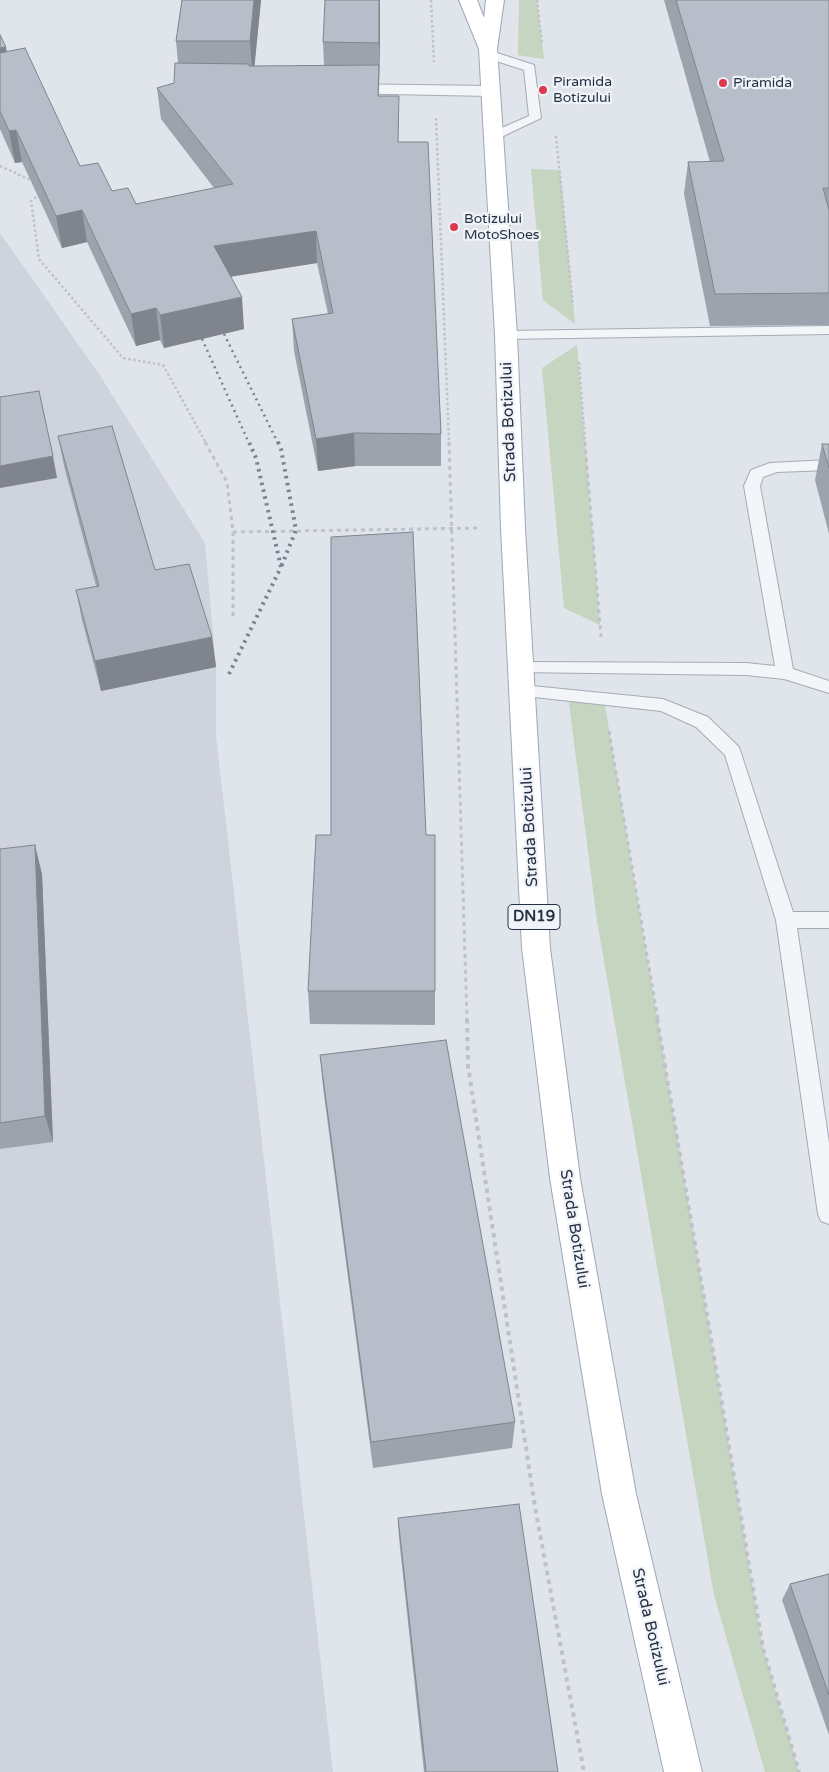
<!DOCTYPE html>
<html>
<head>
<meta charset="utf-8">
<style>
  body { margin:0 }
  canvas { display:block; background:#e0e4eb }
</style>
</head>
<body>
<canvas width="829" height="1772"></canvas>
<script>
const context = document.querySelector('canvas').getContext('2d');
context.lineJoin = 'round';
function fill(path, color) { context.fillStyle = color; context.fill(path, 'evenodd'); }
const poly = rows => new Path2D(rows.map(r => 'M' + r).join(''));
function trace(path, color, width, dash) { context.strokeStyle = color; context.lineWidth = width; context.lineCap = dash ? 'butt' : 'round'; context.setLineDash(dash || []); context.stroke(path); }
function write(font, color, halo, rows, align = 'center') {
  context.font = font + ' "Varela Round",sans-serif'; context.lineWidth = 4.5; context.setLineDash([]); context.textBaseline = 'middle'; context.strokeStyle = halo; context.fillStyle = color; for (const [text, x, y, turn = 0] of rows) {
    context.save(); context.translate(x, y); context.rotate((+turn || 0) * Math.PI / 180); context.textAlign = isNaN(turn) ? turn : align; if (halo) context.strokeText(text, 0, 0); context.fillText(text, 0, 0); context.restore();
  }
}
fill(poly([
  [0,233,99,374,205,543,216,667,216,735,333,1772,0,1772]
]), '#ced3dd');
fill(poly([
  [519,0,537,0,544,59,518,55],
  [531,169,560,170,575,324,543,300],
  [577,345,600,625,564,608,542,368],
  [568,696,604,700,763,1648,799,1772,765,1772,714,1595,597,921]
]), '#c5d5c0');
const service = poly([
  [488,50,534,65,541,118,493,141,488,140,487,137,488,134,529,116,524,70,484,57,482,54,488,50],
  [829,326,829,334,506,339,499,335,506,331,829,326],
  [829,460,829,470,777,472,763,477,760,486,793,669,829,681,829,693,784,679,746,675,515,672,512,668,515,664,521,662,746,663,775,666,744,486,751,470,770,463,829,460],
  [522,685,663,699,708,717,739,747,793,912,829,912,829,928,797,928,829,1143,829,1224,821,1221,818,1214,776,920,725,755,696,727,661,711,516,695,513,691,516,687,522,685]
]);
const minor = poly([
  [342,84,490,86,496,87,499,91,496,95,490,96,336,93,333,89,336,85,342,84]
]);
const primary = poly([
  [459,0,477,0,484,18,486,0,504,0,497,49,517,335,525,528,550,948,580,1178,636,1494,702,1772,664,1772,602,1494,550,1178,522,948,501,528,495,335,479,49,459,0]
]);
trace(service, '#a5abb6', 2);
trace(minor, '#a5abb6', 2);
trace(primary, '#9ea8b8', 2);
trace(poly([
  [431,0,434,62],
  [537,0,542,43],
  [436,118,449,443],
  [556,136,573,306],
  [0,166,33,181],
  [40,194,31,201,39,259,123,358,163,365,206,443],
  [579,362,585,443]
]), '#bec2c9', 2.5, [2.5, 2.5]);
trace(poly([
  [205,442,227,482,233,532,233,619],
  [449,442,467,1020],
  [585,442,601,637],
  [233,532,477,528],
  [609,731,658,1020]
]), '#bec2c9', 3, [4, 4]);
trace(poly([
  [467,1019,468,1066,535,1507,584,1772],
  [657,1019,763,1648,799,1772]
]), '#bec2c9', 4, [4.5, 4.5]);
fill(service, '#f3f5f8');
fill(minor, '#f3f5f8');
fill(primary, '#fff');
trace(poly([
  [224,334,278,443],
  [202,339,249,443]
]), '#788396', 2.5, [2, 4]);
trace(poly([
  [278,442,281,449,296,530,281,567],
  [229,674,281,567,256,458,249,442]
]), '#788396', 4, [2.5, 4.5]);
fill(poly([
  [182,0,261,0,254,66,324,66,323,42,380,0,379,96,399,142,441,434,441,466,355,466,318,471,294,351,292,319,328,314,317,263,230,276,244,329,164,348,160,340,136,346,87,242,62,248,22,162,15,163,0,129,0,35,7,52,80,166,112,191,136,204,214,188,161,119,157,88,174,83,178,63,176,41],
  [664,0,829,0,829,325,710,326,684,194,688,162,710,162],
  [58,436,155,570,212,637,216,667,101,691,82,620,76,590,96,586,64,466],
  [822,444,829,468,829,534,815,480],
  [426,835,435,991,435,1025,310,1024,308,991],
  [0,849,42,874,53,1142,0,1149],
  [320,1055,515,1422,512,1448,373,1468,323,1087],
  [398,1518,558,1772,424,1772,399,1538],
  [829,1574,829,1735,782,1600,790,1584]
]), '#9da3ad');
fill(poly([
  [254,0,261,0,253,82,250,41],
  [379,0,380,0,380,83,379,43],
  [6,47,11,76,0,78,0,48],
  [16,130,22,162,15,163,9,131],
  [82,210,87,242,62,248,56,216],
  [316,231,317,263,217,279,214,246],
  [242,297,244,329,164,348,160,315],
  [156,308,160,340,136,346,131,314],
  [354,433,355,466,318,471,316,439],
  [53,456,57,478,0,488,0,466],
  [212,637,216,667,101,691,95,661],
  [35,845,42,874,53,1142,45,1116]
]), '#80848d');
const building = poly([
  [182,0,254,0,250,41,176,41,182,0],
  [325,0,379,0,379,43,323,42,325,0],
  [676,0,829,0,829,188,823,188,829,210,829,293,715,294,688,162,724,161,676,0],
  [0,35,6,47,0,48,0,35],
  [25,48,80,166,98,163,112,191,128,188,136,204,233,184,157,88,174,83,175,63,249,64,249,66,379,65,378,96,399,96,398,142,428,142,441,434,354,433,316,439,292,319,333,313,316,231,214,246,242,297,160,315,156,308,131,314,82,210,56,216,16,130,9,131,0,111,0,53,25,48],
  [39,391,53,456,0,466,0,397,39,391],
  [112,426,155,570,189,564,212,637,95,661,76,590,99,586,58,436,112,426],
  [822,444,829,444,829,468,822,444],
  [413,532,426,835,435,835,435,991,308,991,316,835,331,835,331,537,413,532],
  [35,845,45,1116,0,1123,0,849,35,845],
  [446,1040,515,1422,371,1442,320,1055,446,1040],
  [519,1504,558,1772,426,1772,398,1518,519,1504],
  [829,1574,829,1695,790,1584,829,1574]
]);
fill(building, '#b7bdc9');
trace(building, '#80848d', 1);
for (const [x, y, r, color] of [
  [723,83,5,"#dd384f"],
  [543,90,5,"#dd384f"],
  [454,227,5,"#dd384f"]
]) { const dot = new Path2D(); dot.arc(x, y, r, 0, 2 * Math.PI); context.fillStyle = color; context.fill(dot); trace(dot, '#f0f3f8', 2); }
write('14px', '#273144', '#f0f3f8', [
  ["Piramida",553,82],
  ["Botizului",553,98],
  ["Piramida",733,83],
  ["Botizului",464,219],
  ["MotoShoes",464,235]
], 'left');
for (const [x, y, w] of [
  [534,917,52]
]) { const box = new Path2D(); box.roundRect(x - w / 2, y - 12.5, w, 25, 4); context.fillStyle = '#f0f3f8'; context.fill(box); trace(box, '#273144', 1); }
write('bold 15px', '#273144', null, [
  ["DN19",534,917]
]);
write('16px', '#273144', '#f0f3f8', [
  ["Strada Botizului",509,422,-92],
  ["Strada Botizului",530,827,-93],
  ["Strada Botizului",574,1229,81],
  ["Strada Botizului",650,1627,77]
]);
</script>
</body>
</html>
